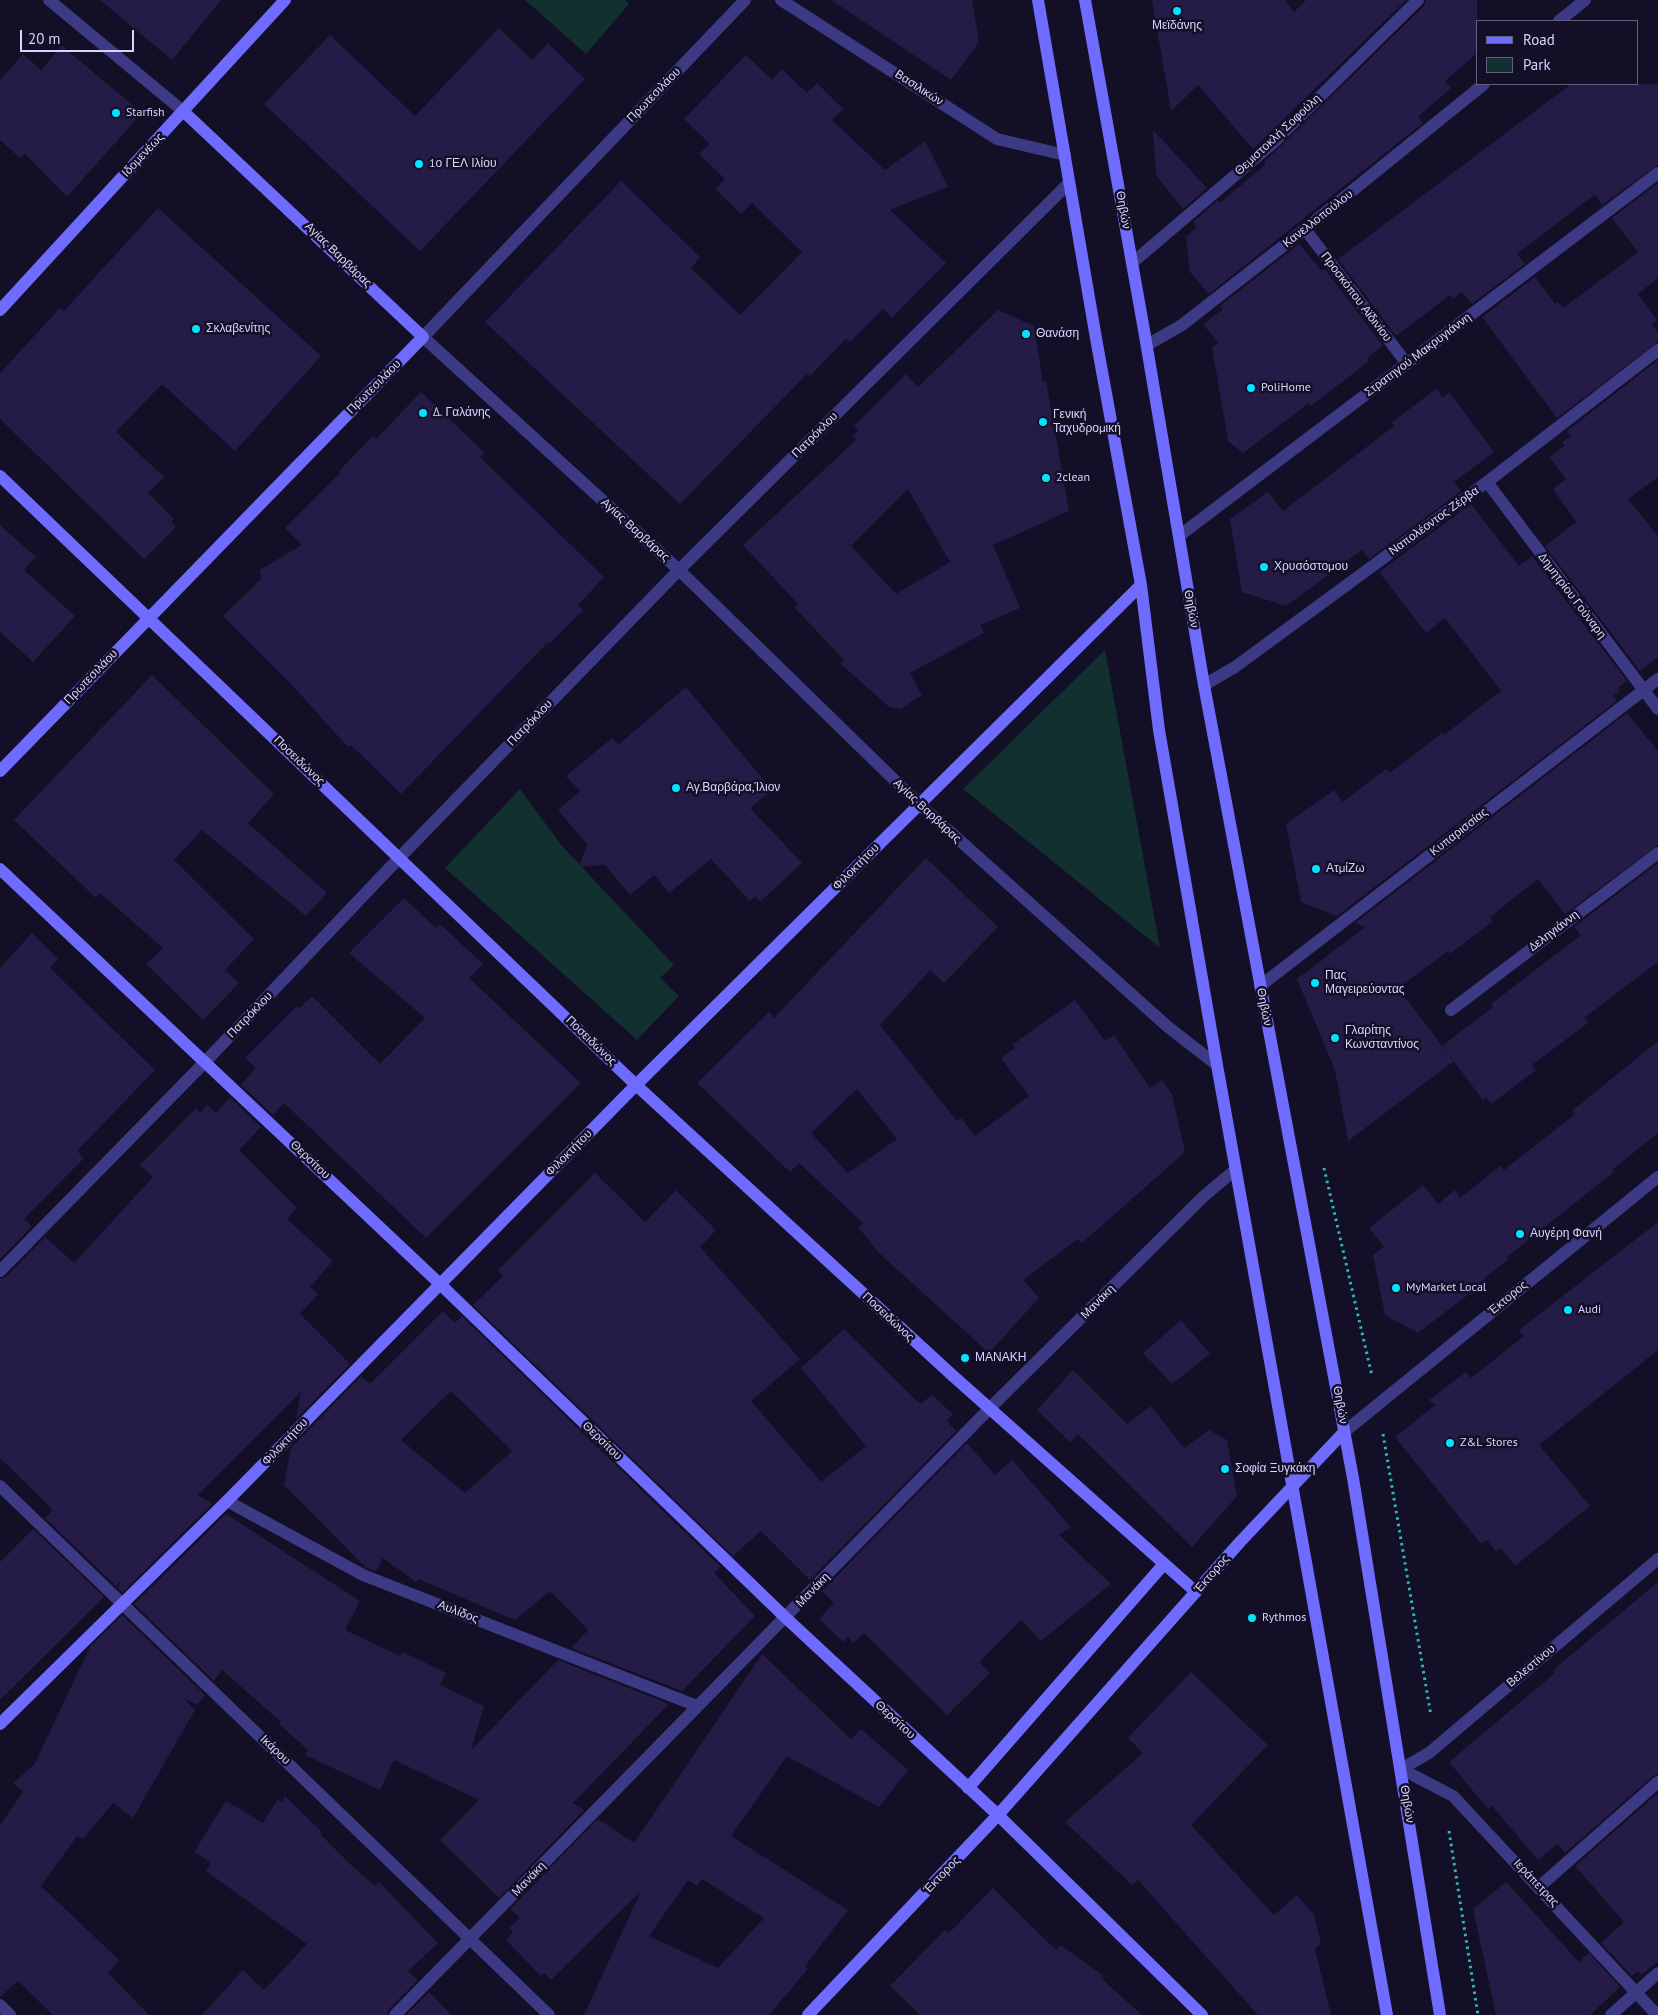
<!DOCTYPE html>
<html>
<head>
<meta charset="utf-8">
<style>
  body { margin:0 }
  #map { position:relative; width:1658px; height:2015px; overflow:hidden; background:#130f26; font-family:"PT Sans",sans-serif }
  canvas { display:block }
  .legend { position:absolute; left:1476px; top:20px; width:162px; height:65px; box-sizing:border-box; background:#130f26; border:1px solid #625e7d; margin:0; padding:6px 9px; list-style:none; font-size:15px; color:#d9d4ff }
  .legend li { display:flex; align-items:center; gap:10px; height:25px }
  .legend b { width:25px; border:1px solid #625e7d }
  .scale { position:absolute; left:20px; top:30px; width:114px; height:22px; box-sizing:border-box; border:2px solid #d9d4ff; border-top:0; padding-left:6px; font-size:15px; line-height:18px; white-space:nowrap; color:#d9d4ff; -webkit-text-stroke:4px #130f26; paint-order:stroke }
</style>
</head>
<body>
<div id="map">
<canvas width="1658" height="2015"></canvas>
<ul class="legend">
<li><b style="height:6px;background:#6f6bff"></b>Road</li>
<li><b style="height:14px;background:#12302f"></b>Park</li>
</ul>
<div class="scale">20 m</div>
</div>
<script>
const context = document.querySelector('canvas').getContext('2d');
context.lineJoin = 'round';
function fill(path, color) { context.fillStyle = color; context.fill(path, 'evenodd'); }
const poly = rows => new Path2D(rows.map(r => 'M' + r).join(''));
function trace(path, color, width, dash) { context.strokeStyle = color; context.lineWidth = width; context.lineCap = dash ? 'butt' : 'round'; context.setLineDash(dash || []); context.stroke(path); }
function write(font, color, halo, rows, align = 'center') {
  context.font = font + ' "PT Sans",sans-serif'; context.lineWidth = 5; context.setLineDash([]); context.textBaseline = 'middle'; context.strokeStyle = halo; context.fillStyle = color; for (const [text, x, y, turn = 0] of rows) {
    context.save(); context.translate(x, y); context.rotate((+turn || 0) * Math.PI / 180); context.textAlign = isNaN(turn) ? turn : align; if (halo) context.strokeText(text, 0, 0); context.fillText(text, 0, 0); context.restore();
  }
}
fill(poly([
  [525,0,625,0,629,4,586,54],
  [1105,650,1160,948,963,789],
  [520,789,562,846,674,965,660,978,679,996,637,1040,445,868]
]), '#12302f');
fill(poly([
  [100,0,221,0,172,60],
  [831,0,972,0,979,42,951,80],
  [1152,0,1285,0,1294,12,1306,0,1406,0,1253,149,1198,85,1171,111],
  [1426,0,1477,0,1477,53,1445,81,1451,88,1418,117,1423,123,1209,294,1190,272,1186,237,1197,227,1193,222,1218,200,1220,203,1266,164,1264,162,1424,6],
  [499,28,532,60,548,43,585,79,420,251,264,104,330,35,415,116],
  [62,46,142,113,67,197,25,154,20,158,0,140,0,80,23,54,41,70],
  [746,55,772,80,782,69,807,93,817,83,843,109,832,120,885,170,925,141,948,187,890,210,946,263,892,318,883,309,850,342,846,339,810,376,807,374,680,504,485,322,621,181,700,257,691,268,740,315,802,252,752,203,741,214,715,189,725,179,699,154,710,144,684,119],
  [1571,84,1658,84,1658,165,1602,205,1595,195,1582,204,1517,254,1525,264,1472,304,1462,292,1453,299,1450,295,1396,336,1338,259],
  [1153,130,1207,188,1183,209,1156,175],
  [1658,183,1658,278,1638,294,1657,320,1652,324,1658,332,1658,342,1557,418,1482,317,1535,277,1555,304,1558,302,1563,308,1638,252,1612,218],
  [158,208,321,356,235,451,162,384,116,432,164,477,148,493,174,519,171,522,176,527,144,559,0,419,0,373,60,308,64,311],
  [1299,244,1322,271,1325,269,1383,346,1371,355,1367,359,1369,361,1311,406,1309,403,1243,453,1228,441,1212,347,1218,343,1203,324,1223,309,1220,306],
  [998,310,1034,326,1043,382,1046,381,1069,511,993,545,1020,608,980,625,984,633,910,673,922,695,901,709,889,707,840,663,844,660,794,607,798,604,743,545,856,440,852,436,858,431,854,426,906,374,918,387],
  [908,489,950,562,896,594,851,546],
  [1658,360,1658,477,1628,499,1658,536,1658,657,1640,671,1545,546,1576,522,1553,489,1566,479,1549,457,1565,446,1562,442,1571,436,1567,431],
  [1436,389,1443,398,1449,392,1494,452,1454,482,1461,491,1369,559,1362,550,1286,606,1242,592,1230,519,1268,492,1283,511,1394,426,1391,423],
  [421,392,485,453,480,457,604,577,578,605,583,610,549,644,548,642,401,794,351,745,348,747,290,683,223,616,261,579,260,570,302,545,285,528,340,473,339,471,373,436,376,439],
  [1471,504,1519,566,1532,556,1627,681,1618,688,1620,691,1613,696,1617,701,1337,916,1301,902,1286,824,1334,790,1343,802,1386,769,1390,773,1442,733,1444,735,1501,691,1445,618,1426,633,1379,572],
  [0,525,36,557,24,570,75,616,33,662,0,632],
  [152,675,274,794,248,823,327,893,306,916,202,830,174,860,254,939,225,970,239,983,203,1020,146,964,163,948,100,893,96,898,14,820],
  [686,687,772,790,750,808,802,863,760,902,755,896,750,901,711,859,669,893,654,875,630,895,605,865,579,867,587,844,558,810,580,791,566,776,612,738,618,745],
  [1627,713,1658,751,1658,845,1565,914,1538,879,1490,917,1493,921,1450,954,1448,951,1398,988,1454,1061,1348,1141,1335,1070,1297,979,1365,927,1355,923],
  [926,858,998,927,944,983,930,970,880,1025,957,1121,961,1118,975,1136,1029,1096,1001,1058,1015,1048,1013,1044,1075,1000,1105,1041,1114,1035,1150,1088,1162,1080,1172,1094,1185,1152,1082,1243,1078,1239,1023,1280,1039,1298,989,1353,879,1253,858,1227,863,1223,799,1163,790,1172,697,1083,769,1012,774,1018],
  [857,1089,897,1139,848,1173,811,1133],
  [1658,863,1658,962,1584,1018,1588,1023,1532,1065,1536,1070,1491,1104,1486,1097,1483,1100,1442,1046,1493,1007,1491,1004,1581,935,1574,927],
  [404,898,436,928,440,924,483,964,469,978,581,1083,426,1238,284,1103,273,1115,241,1085,256,1068,245,1058,297,1006,300,1008,312,996,380,1064,425,1018,349,953],
  [32,933,58,959,50,968,155,1070,77,1151,84,1158,24,1219,32,1226,0,1259,0,968],
  [1658,1041,1658,1133,1612,1170,1614,1172,1507,1257,1509,1259,1484,1279,1486,1281,1418,1333,1385,1315,1373,1255,1384,1247,1369,1228,1423,1185,1438,1204,1455,1190,1460,1198,1500,1166,1504,1170,1575,1114,1572,1111],
  [230,1097,261,1127,239,1150,297,1208,287,1219,333,1261,310,1287,318,1294,300,1314,350,1364,296,1419,301,1392,198,1495,212,1504,122,1593,118,1588,122,1580,116,1586,45,1518,53,1510,0,1458,0,1279,6,1277,45,1237,74,1263,153,1177,140,1165,196,1108,200,1113,207,1105,216,1113],
  [595,1173,645,1222,676,1190,716,1230,700,1247,800,1359,751,1401,821,1482,866,1446,801,1368,844,1329,920,1404,932,1395,953,1414,947,1421,956,1431,810,1580,761,1531,733,1556,473,1305,503,1276,498,1270],
  [1658,1222,1658,1350,1539,1445,1590,1506,1515,1566,1501,1548,1496,1552,1487,1540,1481,1544,1395,1437,1435,1405,1429,1400,1466,1372,1471,1378,1524,1336,1519,1330],
  [443,1311,455,1323,462,1316,721,1567,714,1573,755,1616,682,1691,571,1648,588,1630,550,1591,515,1620,418,1579,416,1582,383,1558,376,1571,366,1568,284,1485,291,1448,361,1376,370,1384],
  [451,1391,512,1451,465,1493,401,1440],
  [1181,1320,1210,1354,1172,1384,1143,1353],
  [1073,1370,1127,1424,1151,1406,1184,1448,1209,1430,1227,1440,1237,1496,1192,1547,1078,1434,1070,1442,1037,1410],
  [967,1443,995,1475,1012,1460,1071,1527,1059,1535,1111,1584,1041,1641,1021,1620,979,1662,990,1673,947,1715,864,1633,853,1643,848,1637,843,1642,819,1619,834,1603,822,1591],
  [226,1514,360,1601,345,1630,400,1656,403,1652,446,1673,440,1685,484,1706,471,1750,558,1660,669,1704,573,1803,584,1810,499,1898,440,1840,479,1800,394,1760,380,1790,305,1755,308,1750,279,1724,281,1722,222,1670,214,1681,134,1604],
  [33,1529,104,1597,0,1700,0,1562],
  [1658,1582,1658,1774,1653,1776,1565,1853,1557,1844,1538,1860,1492,1806,1488,1809,1449,1762,1555,1673,1553,1670],
  [122,1615,205,1695,198,1705,183,1698,195,1710,133,1818,113,1803,83,1839,77,1836,41,1886,119,1960,108,1973,149,2015,53,2015,18,1981,0,1997,0,1825,23,1792,13,1783,34,1765,90,1647],
  [762,1654,851,1739,861,1729,908,1770,879,1807,787,1756,731,1836,848,1910,805,1966,808,1969,769,2015,584,2015,641,1891,551,1980,545,1973,541,1976,506,1940,513,1932,509,1928,520,1918,510,1909,598,1819,634,1843],
  [702,1879,764,1918,718,1968,649,1936,688,1880,697,1886],
  [1191,1672,1268,1745,1191,1825,1274,1915,1297,1895,1314,1915,1321,1943,1315,1949,1331,2015,1258,2015,1138,1880,1132,1885,1065,1822,1143,1753,1128,1738],
  [1658,1793,1658,1962,1641,1975,1638,1971,1632,1976,1601,1943,1624,1922,1575,1866],
  [285,1796,322,1832,320,1834,351,1865,375,1886,379,1882,438,1943,408,1971,418,1980,389,2009,387,2015,202,2015,243,1970,264,1990,307,1944,206,1871,211,1862,194,1852,226,1801,263,1823,278,1799,282,1802],
  [1506,1882,1579,1962,1589,1953,1620,1987,1590,2015,1496,2015,1473,1909],
  [993,1888,1056,1950,1060,1945,1104,1976,1102,1979,1142,2015,920,2015,890,1986,945,1930,949,1933],
  [429,1992,451,2015,406,2015]
]), '#241b47');
trace(poly([
  [1324,1168,1372,1376],
  [1383,1434,1431,1716],
  [1449,1831,1478,2015]
]), '#2fb8b0', 3, [2.5, 4]);
trace(poly([
  [1559,21,1585,0],
  [1147,345,1182,325,1305,229,1484,84]
]), '#3d3a85', 12);
trace(poly([
  [49,0,183,111],
  [745,0,423,337,679,570,919,804,1168,1027,1217,1065],
  [781,0,997,139,1065,155],
  [1305,229,1407,364],
  [1132,263,1273,143,1418,0],
  [1487,482,1658,709],
  [1179,536,1658,173],
  [1204,685,1235,667,1487,482,1658,350],
  [1260,986,1658,679],
  [1451,1010,1658,853],
  [0,1271,206,1061,400,857,679,570,1069,183],
  [1344,1432,1658,1177],
  [0,1486,549,2015],
  [227,1501,363,1575,697,1706],
  [1401,1769,1453,1796,1657,2015],
  [1401,1769,1429,1753,1658,1559],
  [1539,1887,1658,1782],
  [0,2005,10,2015],
  [395,2015,990,1408,1204,1196,1235,1170],
  [1611,2015,1658,1973]
]), '#3d3a85', 12);
trace(poly([
  [1038,0,1097,344,1141,585,1159,730,1217,1065,1387,2015],
  [1085,0,1144,330,1204,685,1353,1478,1440,2015],
  [0,310,285,0],
  [0,476,636,1085,952,1375,1196,1592],
  [0,771,423,337,183,111],
  [0,869,440,1284,786,1618,998,1815,1202,2015],
  [0,1724,227,1501,636,1085,1141,585],
  [968,1788,1164,1564],
  [808,2015,998,1815,1240,1542,1344,1432]
]), '#6f6bff', 12);
for (const [x, y, r, color] of [
  [1177,11,5,"#00e5ff"],
  [116,113,5,"#00e5ff"],
  [419,164,5,"#00e5ff"],
  [196,329,5,"#00e5ff"],
  [1026,334,5,"#00e5ff"],
  [1251,388,5,"#00e5ff"],
  [423,413,5,"#00e5ff"],
  [1043,422,5,"#00e5ff"],
  [1046,478,5,"#00e5ff"],
  [1264,567,5,"#00e5ff"],
  [676,788,5,"#00e5ff"],
  [1316,869,5,"#00e5ff"],
  [1315,983,5,"#00e5ff"],
  [1335,1038,5,"#00e5ff"],
  [1520,1234,5,"#00e5ff"],
  [1396,1288,5,"#00e5ff"],
  [1568,1310,5,"#00e5ff"],
  [965,1358,5,"#00e5ff"],
  [1450,1443,5,"#00e5ff"],
  [1225,1469,5,"#00e5ff"],
  [1252,1618,5,"#00e5ff"]
]) { const dot = new Path2D(); dot.arc(x, y, r, 0, 2 * Math.PI); context.fillStyle = color; context.fill(dot); trace(dot, '#130f26', 2); }
write('12px', '#d9d4ff', '#130f26', [
  ["Μεϊδάνης",1177,26,"center"],
  ["Starfish",126,113],
  ["1ο ΓΕΛ Ιλίου",429,164],
  ["Σκλαβενίτης",206,329],
  ["Θανάση",1036,334],
  ["PoliHome",1261,388],
  ["Δ. Γαλάνης",433,413],
  ["Γενική",1053,415],
  ["Ταχυδρομική",1053,429],
  ["2clean",1056,478],
  ["Χρυσόστομου",1274,567],
  ["Αγ.Βαρβάρα,Ίλιον",686,788],
  ["ΑτμίΖω",1326,869],
  ["Πας",1325,976],
  ["Μαγειρεύοντας",1325,990],
  ["Γλαρίτης",1345,1031],
  ["Κωνσταντίνος",1345,1045],
  ["Αυγέρη Φανή",1530,1234],
  ["MyMarket Local",1406,1288],
  ["Audi",1578,1310],
  ["ΜΑΝΑΚΗ",975,1358],
  ["Z&L Stores",1460,1443],
  ["Σοφία Ξυγκάκη",1235,1469],
  ["Rythmos",1262,1618]
], 'left');
write('12px', '#d9d4ff', '#130f26', [
  ["Βασιλικών",919,88,33],
  ["Πρωτεσιλάου",654,95,-46],
  ["Θεμιστοκλή Σοφούλη",1278,135,-43],
  ["Ιδομενέως",143,155,-47],
  ["Θηβών",1123,210,80],
  ["Κανελλοπούλου",1318,219,-38],
  ["Αγίας Βαρβάρας",338,255,44],
  ["Προσκόπου Αϊδινίου",1356,297,53],
  ["Στρατηγού Μακρυγιάννη",1418,355,-37],
  ["Πρωτεσιλάου",374,387,-45],
  ["Πατρόκλου",815,435,-45],
  ["Ναπολέοντος Ζέρβα",1434,521,-36],
  ["Αγίας Βαρβάρας",635,530,42],
  ["Δημητρίου Γούναρη",1572,596,53],
  ["Θηβών",1191,609,80],
  ["Πρωτεσιλάου",91,677,-46],
  ["Πατρόκλου",530,723,-46],
  ["Ποσειδώνος",299,761,44],
  ["Αγίας Βαρβάρας",927,811,43],
  ["Κυπαρισσίας",1459,832,-38],
  ["Φιλοκτήτου",856,867,-45],
  ["Δεληγιάννη",1554,931,-37],
  ["Θηβών",1264,1007,79],
  ["Πατρόκλου",250,1015,-46],
  ["Ποσειδώνος",591,1041,44],
  ["Φιλοκτήτου",569,1153,-45],
  ["Θερσίτου",310,1160,44],
  ["Έκτορος",1508,1298,-39],
  ["Μανάκη",1098,1302,-45],
  ["Ποσειδώνος",888,1317,43],
  ["Θηβών",1340,1405,80],
  ["Θερσίτου",602,1441,44],
  ["Φιλοκτήτου",285,1442,-46],
  ["Έκτορος",1212,1574,-49],
  ["Μανάκη",813,1590,-46],
  ["Αυλίδος",458,1612,21],
  ["Βελεστίνου",1531,1666,-40],
  ["Θερσίτου",895,1720,43],
  ["Ικάρου",275,1750,44],
  ["Θηβών",1407,1804,81],
  ["Έκτορος",942,1875,-46],
  ["Μανάκη",529,1879,-46],
  ["Ιεράπετρας",1536,1883,47]
]);
</script>
</body>
</html>
